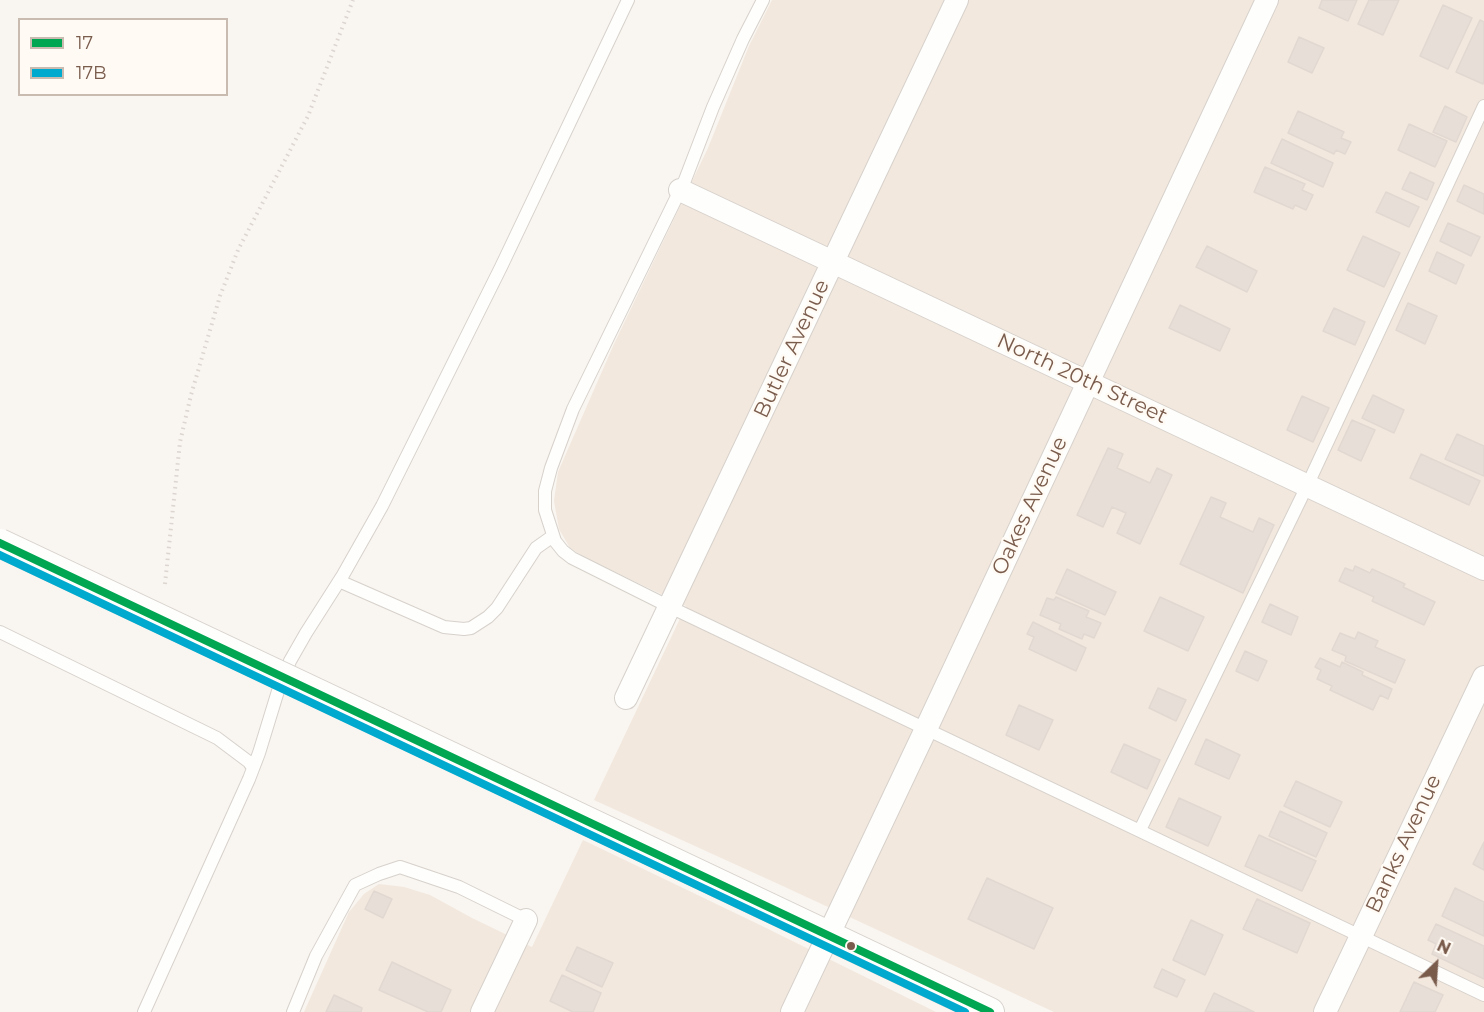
<!DOCTYPE html>
<html>
<head>
<meta charset="utf-8">
<style>
  body { margin:0 }
  #map { position:relative; width:1484px; height:1012px; overflow:hidden; background:#f9f5f0; font-family:Montserrat,sans-serif }
  canvas { display:block }
  .legend { position:absolute; left:18px; top:18px; width:210px; height:78px; box-sizing:border-box; background:#fffaf3; border:2px solid #cabbb1; margin:0; padding:8px 10px; list-style:none; font-size:18px; color:#7a5c4d }
  .legend li { display:flex; align-items:center; gap:12px; height:30px }
  .legend b { width:30px; border:2px solid #cabbb1 }
  .north { position:absolute; left:1406px; top:934px; width:60px; height:60px; -webkit-text-stroke:4px #fffaf3; paint-order:stroke; rotate:25deg; font-size:16px; font-weight:700; line-height:24px; text-align:center; color:#7a5c4d }
  .north::after { content:''; display:block; margin:auto; width:21px; height:27px; background:#7a5c4d; clip-path:polygon(50% 0,100% 100%,50% 72%,0 100%) }
</style>
</head>
<body>
<div id="map">
<canvas width="1484" height="1012"></canvas>
<ul class="legend">
<li><b style="height:8px;background:#00a651"></b>17</li>
<li><b style="height:8px;background:#00a9ce"></b>17B</li>
</ul>
<div class="north">N</div>
</div>
<script>
const context = document.querySelector('canvas').getContext('2d');
context.lineJoin = 'round';
function fill(path, color) { context.fillStyle = color; context.fill(path, 'evenodd'); }
const poly = rows => new Path2D(rows.map(r => 'M' + r).join(''));
function trace(path, color, width, dash) { context.strokeStyle = color; context.lineWidth = width; context.lineCap = dash ? 'butt' : 'round'; context.setLineDash(dash || []); context.stroke(path); }
function write(font, color, halo, rows, align = 'center') {
  context.font = font + ' Montserrat,sans-serif'; context.lineWidth = 4.5; context.setLineDash([]); context.textBaseline = 'middle'; context.strokeStyle = halo; context.fillStyle = color; for (const [text, x, y, turn = 0] of rows) {
    context.save(); context.translate(x, y); context.rotate((+turn || 0) * Math.PI / 180); context.textAlign = isNaN(turn) ? turn : align; if (halo) context.strokeText(text, 0, 0); context.fillText(text, 0, 0); context.restore();
  }
}
fill(poly([
  [772,0,1484,0,1484,1012,1054,1012,785,887,594,800,686,606,586,558,570,548,559,529,554,501,558,472,614,344,708,148,749,46],
  [583,840,760,925,936,1012,304,1012,349,912,364,894,379,884,404,887,430,895,472,918,532,947]
]), '#f2e8de');
const building = poly([
  [1322,0,1357,0,1348,21,1319,8,1322,0],
  [1369,0,1399,0,1383,35,1358,24,1369,0],
  [1443,5,1472,18,1448,69,1420,56,1443,5],
  [1480,20,1484,22,1484,81,1483,84,1456,72,1480,20],
  [1299,37,1324,48,1312,73,1288,62,1299,37],
  [1445,106,1467,117,1456,142,1433,132,1445,106],
  [1298,111,1344,132,1341,138,1351,142,1345,154,1336,150,1334,154,1288,133,1298,111],
  [1409,124,1447,141,1435,167,1398,150,1409,124],
  [1282,139,1333,163,1323,187,1271,163,1282,139],
  [1265,167,1305,184,1302,190,1313,195,1306,210,1295,205,1293,209,1254,192,1265,167],
  [1410,172,1434,183,1427,200,1402,189,1410,172],
  [1464,185,1484,194,1484,214,1457,201,1464,185],
  [1386,192,1419,207,1409,227,1376,212,1386,192],
  [1448,223,1480,237,1471,256,1440,241,1448,223],
  [1363,236,1400,253,1384,287,1347,270,1363,236],
  [1207,246,1257,271,1247,292,1196,267,1207,246],
  [1437,252,1464,265,1456,284,1429,271,1437,252],
  [1408,303,1437,316,1425,344,1396,330,1408,303],
  [1180,305,1230,329,1220,351,1169,328,1180,305],
  [1334,308,1365,322,1355,345,1323,331,1334,308],
  [1373,395,1404,410,1394,433,1362,418,1373,395],
  [1302,396,1329,408,1313,442,1287,430,1302,396],
  [1352,420,1375,430,1361,461,1338,450,1352,420],
  [1457,434,1484,446,1484,476,1445,459,1457,434],
  [1108,448,1123,454,1117,468,1150,483,1157,468,1172,475,1140,544,1117,533,1126,513,1112,507,1103,527,1077,515,1108,448],
  [1421,454,1480,481,1469,505,1410,478,1421,454],
  [1211,497,1226,503,1220,517,1253,532,1259,518,1274,525,1243,593,1180,564,1211,497],
  [1355,566,1370,573,1372,569,1405,584,1403,587,1435,602,1424,625,1372,601,1374,597,1339,581,1345,568,1353,571,1355,566],
  [1067,569,1116,592,1105,615,1056,593,1067,569],
  [1056,597,1089,611,1086,617,1101,623,1094,638,1084,634,1082,639,1059,629,1061,624,1040,615,1047,598,1054,600,1056,597],
  [1160,597,1204,617,1188,651,1144,631,1160,597],
  [1270,604,1298,617,1291,635,1262,622,1270,604],
  [1033,622,1086,648,1076,671,1029,649,1034,637,1027,634,1033,622],
  [1358,632,1378,641,1375,647,1405,660,1395,683,1345,661,1346,656,1332,650,1340,633,1355,639,1358,632],
  [1245,651,1267,661,1258,681,1236,671,1245,651],
  [1320,658,1340,667,1342,662,1363,672,1362,675,1392,689,1388,699,1380,695,1373,710,1330,690,1332,686,1317,679,1321,670,1315,667,1320,658],
  [1158,688,1186,700,1176,721,1149,708,1158,688],
  [1019,705,1053,720,1039,750,1006,735,1019,705],
  [1206,739,1240,755,1229,779,1195,764,1206,739],
  [1124,744,1160,760,1147,789,1111,772,1124,744],
  [1296,781,1342,802,1330,827,1284,806,1296,781],
  [1179,798,1221,817,1208,846,1166,827,1179,798],
  [1280,811,1327,833,1316,857,1269,836,1280,811],
  [1259,835,1316,861,1302,891,1245,866,1259,835],
  [1484,842,1484,870,1473,864,1484,842],
  [987,878,1053,908,1034,949,968,919,987,878],
  [1455,888,1484,902,1484,936,1442,916,1455,888],
  [374,891,392,899,383,918,365,909,374,891],
  [1257,899,1310,923,1297,953,1243,929,1257,899],
  [1191,920,1223,935,1205,975,1173,960,1191,920],
  [1436,924,1484,946,1484,979,1432,954,1436,944,1428,940,1436,924],
  [577,947,613,963,602,987,566,970,577,947],
  [392,962,451,990,441,1012,428,1012,379,990,392,962],
  [1162,969,1185,980,1177,997,1154,987,1162,969],
  [562,975,601,993,593,1012,573,1012,550,1001,562,975],
  [1414,982,1443,995,1435,1012,1400,1012,1414,982],
  [1214,993,1254,1012,1205,1012,1214,993],
  [334,995,362,1008,361,1012,326,1012,334,995]
]);
fill(building, '#e6ded7');
trace(building, '#e2d8d2', 1.5);
const service = poly([
  [763,0,743,39,713,107,685,180,573,409,551,468,545,491,545,510,555,541,563,551,572,558,670,607,1484,995],
  [339,581,444,627,464,629,471,628,488,617,497,608,536,548,553,536],
  [0,632,217,738,249,762,253,768],
  [1140,830,1307,486,1484,106],
  [144,1012,249,779,259,753,278,691,290,661,306,633,343,575,382,506,501,267,628,0],
  [293,1012,316,956,355,885,379,874,400,867,459,887,526,920]
]);
const minor = poly([
  [680,190,1484,569],
  [626,698,957,0],
  [482,1012,526,920],
  [792,1012,926,729,1267,0],
  [1325,1012,1484,677]
]);
const tertiary = poly([
  [379,722,990,1012]
]);
trace(service, '#d7d1cb', 14);
trace(minor, '#d7d1cb', 24);
trace(tertiary, '#d7d1cb', 30);
trace(poly([
  [165,584,180,442,191,395,220,296,238,250,308,116,353,0]
]), '#dcd5d0', 4, [1.5, 4.5]);
trace(service, '#fefefd', 12);
trace(minor, '#fefefd', 22);
trace(tertiary, '#fefefd', 28);
const tertiaryBridge = poly([
  [0,543,379,722]
]);
trace(tertiaryBridge, '#d7d1cb', 30, []);
trace(tertiaryBridge, '#fefefd', 28);
trace(poly([
  [0,543,990,1012]
]), '#00a651', 8);
trace(poly([
  [0,555,965,1012]
]), '#00a9ce', 8);
for (const [x, y, r, color] of [
  [851,946,5,"#7a5c4d"]
]) { const dot = new Path2D(); dot.arc(x, y, r, 0, 2 * Math.PI); context.fillStyle = color; context.fill(dot); trace(dot, '#fffaf3', 2); }
write('21px', '#7a5c4d', '#fffaf3', [
  ["Butler Avenue",792,349,-65],
  ["North 20th Street",1082,379,25],
  ["Oakes Avenue",1030,506,-65],
  ["Banks Avenue",1404,844,-65]
]);
</script>
</body>
</html>
